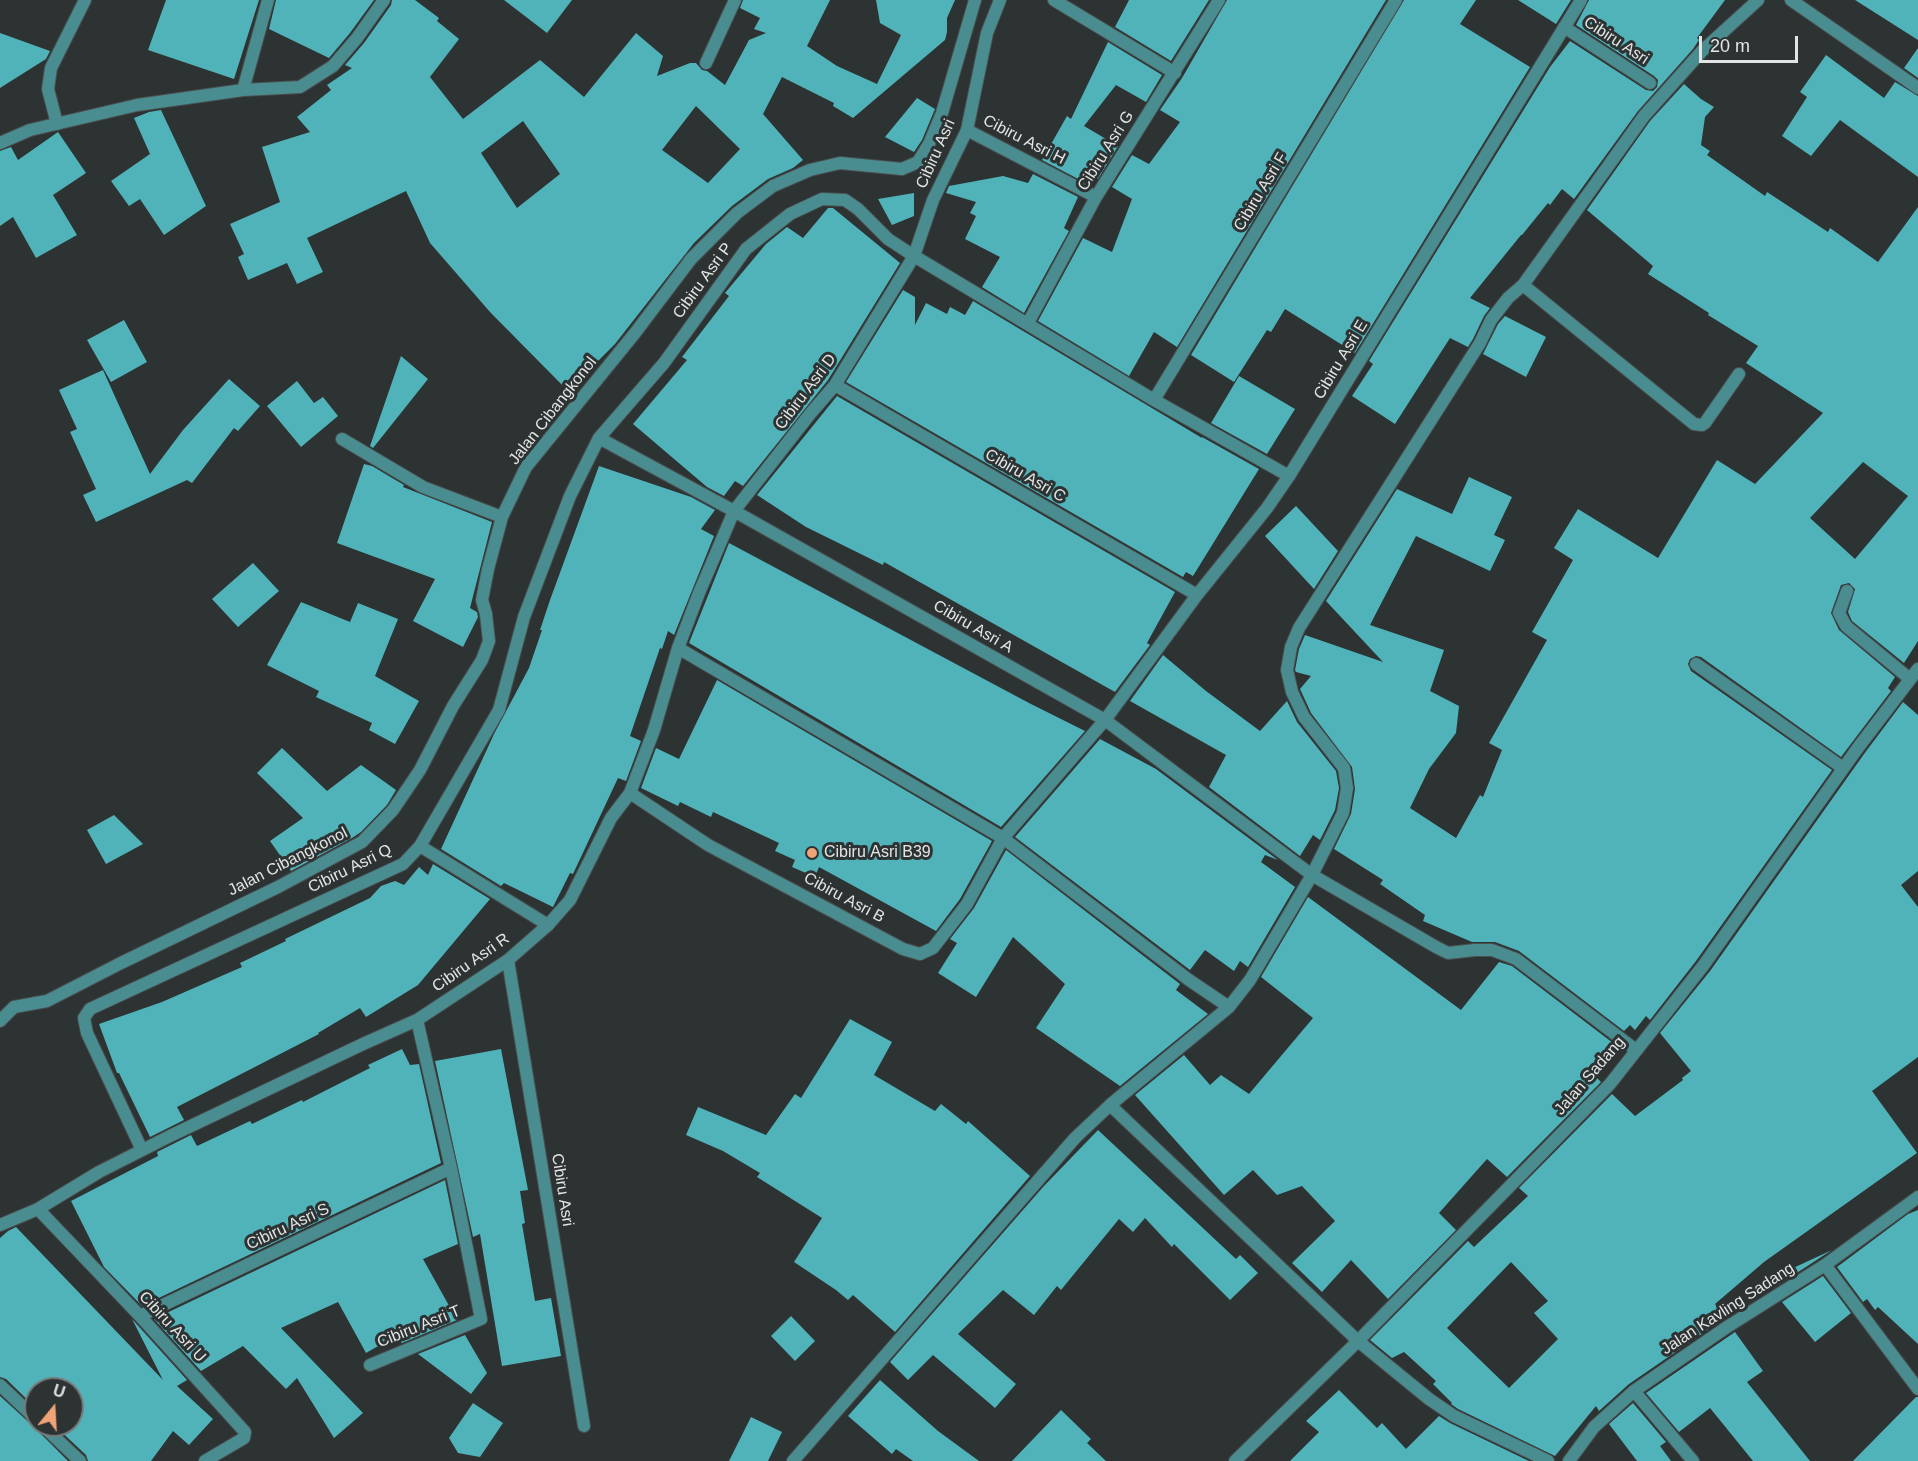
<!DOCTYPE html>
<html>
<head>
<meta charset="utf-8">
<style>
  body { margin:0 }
  #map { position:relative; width:1918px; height:1461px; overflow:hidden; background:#2d3232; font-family:Arial,sans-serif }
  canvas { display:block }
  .north { position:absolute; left:24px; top:1377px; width:60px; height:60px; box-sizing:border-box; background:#2d3232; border:2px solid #767a7a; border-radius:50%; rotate:18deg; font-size:16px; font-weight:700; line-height:24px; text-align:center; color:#e3e5e5 }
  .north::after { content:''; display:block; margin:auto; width:21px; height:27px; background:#efa376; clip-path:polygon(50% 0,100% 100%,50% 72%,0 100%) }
  .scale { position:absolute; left:1699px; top:36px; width:99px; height:27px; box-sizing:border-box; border:3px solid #e3e5e5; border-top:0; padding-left:8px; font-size:18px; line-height:21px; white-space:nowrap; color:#e3e5e5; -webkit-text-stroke:4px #2d3232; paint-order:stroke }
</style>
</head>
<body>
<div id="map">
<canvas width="1918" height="1461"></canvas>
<div class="north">U</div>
<div class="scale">20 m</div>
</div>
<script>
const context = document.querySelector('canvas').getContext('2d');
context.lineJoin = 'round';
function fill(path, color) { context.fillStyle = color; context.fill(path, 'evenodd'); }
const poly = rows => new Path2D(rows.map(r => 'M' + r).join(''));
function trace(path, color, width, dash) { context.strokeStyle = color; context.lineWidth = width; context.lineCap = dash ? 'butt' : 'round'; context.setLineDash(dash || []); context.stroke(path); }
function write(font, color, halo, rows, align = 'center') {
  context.font = font + ' Arial,sans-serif'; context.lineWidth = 6; context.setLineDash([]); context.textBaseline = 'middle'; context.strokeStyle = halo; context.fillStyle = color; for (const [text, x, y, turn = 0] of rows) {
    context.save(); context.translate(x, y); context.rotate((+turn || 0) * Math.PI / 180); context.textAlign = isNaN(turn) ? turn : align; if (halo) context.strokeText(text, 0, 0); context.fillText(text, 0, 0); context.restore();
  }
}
fill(poly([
  [166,0,259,0,234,79,148,50],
  [276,0,374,0,350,33,329,58,269,29],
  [392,0,415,0,439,18,437,21,459,39,430,77,463,119,540,60,584,97,636,33,663,56,657,76,690,63,696,63,702,70,707,71,725,85,749,40,766,33,754,29,760,18,740,8,743,0,830,0,807,46,837,66,877,84,901,35,880,23,876,0,955,0,947,18,947,32,945,40,853,118,833,106,834,103,782,77,763,114,803,160,793,168,768,179,732,206,694,243,615,344,568,391,490,312,430,243,406,191,307,238,323,272,297,284,287,263,248,280,238,257,244,254,230,224,280,202,262,147,310,132,297,117,331,90,327,85,352,68,345,65,364,43,391,5],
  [696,106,740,149,708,183,662,150],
  [523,121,560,174,517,208,481,153],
  [504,0,572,0,547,33],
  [1129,0,1209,0,1171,61,1115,27],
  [1227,0,1386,0,1177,347,1154,332,1129,376,1038,321,1083,238,1112,252,1132,199,1112,187,1132,155,1149,164,1180,122,1160,110,1182,78],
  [1404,0,1476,0,1460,24,1530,67,1355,353,1285,309,1271,332,1267,330,1234,382,1191,355],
  [1518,0,1571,0,1556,24],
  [1589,0,1725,0,1697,38,1699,40,1693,49,1638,111,1574,199,1562,189,1550,205,1548,203,1522,235,1521,235,1470,298,1490,308,1484,316,1473,339,1468,347,1450,338,1395,424,1352,396,1373,364,1369,361,1550,67,1570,41,1646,90,1653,91,1657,87,1658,80,1654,76,1576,25],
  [1855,0,1918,0,1918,40],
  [0,33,50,51,46,59,0,88],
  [1108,42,1162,75,1146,102,1116,85,1084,126,1118,146,1098,179,1088,173,1084,182,1042,160,1067,116,1071,119],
  [1918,48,1918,78,1904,68],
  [1826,55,1884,98,1895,82,1918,96,1918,177,1840,120,1811,156,1782,136,1807,97,1800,92],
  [1684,84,1701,99,1714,107,1705,117,1701,145,1710,151,1707,155,1765,196,1767,192,1828,232,1830,228,1878,262,1918,207,1918,641,1904,663,1852,621,1848,612,1855,589,1849,583,1841,585,1831,613,1839,630,1895,677,1888,688,1891,691,1841,757,1701,657,1696,656,1690,659,1688,664,1691,671,1832,770,1696,961,1650,1020,1646,1016,1635,1030,1630,1025,1624,1031,1519,951,1495,942,1472,942,1423,921,1425,915,1380,884,1383,880,1334,849,1351,814,1355,789,1352,767,1311,713,1300,689,1311,676,1296,672,1295,670,1299,649,1305,635,1383,662,1326,601,1397,489,1452,514,1469,477,1512,497,1494,535,1505,540,1490,571,1416,536,1370,625,1444,650,1430,691,1459,706,1456,733,1429,769,1410,808,1456,838,1480,795,1483,797,1502,750,1489,743,1547,640,1532,632,1573,560,1554,548,1578,509,1658,558,1717,460,1755,484,1823,413,1746,363,1758,346,1708,315,1709,313,1648,274,1653,266,1587,210,1650,121],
  [1863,462,1908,496,1855,559,1810,518],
  [917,98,935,109,922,140,914,152,885,137],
  [161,110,206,206,164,235,140,199,129,206,111,181,150,154,134,118,149,112],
  [58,132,86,173,53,195,77,235,36,258,13,217,0,226,0,151,11,147,18,160],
  [1033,174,1078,197,1064,228,1069,231,1024,313,982,287,1000,257,965,239,976,216,970,213,976,202,946,193,949,186,1003,176,1028,183],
  [914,193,914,216,892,225,878,199],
  [828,208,833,208,900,263,828,380,743,486,735,481,724,496,707,487,633,424,687,360,682,357,729,296,725,293,766,244,787,227,803,238],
  [903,290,915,297,915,325,926,303,947,314,950,307,965,315,973,301,1202,438,1202,437,1259,469,1193,576,1186,572,1183,577,846,382],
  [1505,316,1546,337,1526,377,1483,354,1498,324],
  [124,320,147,362,111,382,87,340],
  [401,356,428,379,373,448,370,446],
  [103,370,150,474,183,430,229,379,260,406,238,431,234,428,192,483,187,480,96,522,83,495,96,489,70,432,77,429,59,390],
  [1239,376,1295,409,1267,454,1211,423],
  [297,381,314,403,323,397,338,416,301,447,267,406],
  [837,396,1175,592,1147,643,1150,645,1115,692,884,562,883,565,806,527,757,495],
  [364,464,372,466,404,485,403,487,492,522,470,608,477,612,478,617,463,647,413,621,435,579,337,543],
  [599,466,691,497,715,510,701,529,714,536,674,635,668,631,662,649,660,648,630,736,641,741,626,781,618,778,573,874,570,873,553,907,504,883,501,886,441,849,494,734,529,668,542,630,540,630,550,600],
  [1296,506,1338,551,1314,589,1265,536],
  [729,543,1029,703,1085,731,1001,827,689,643],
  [253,563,279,591,238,627,212,599],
  [301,602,350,622,358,603,398,619,375,676,419,701,395,744,369,730,372,723,316,697,319,691,267,665],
  [1163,655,1206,691,1260,731,1287,701,1297,722,1336,771,1339,788,1335,810,1320,840,1313,835,1300,856,1209,787,1226,755,1130,701],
  [717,680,992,841,960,899,936,931,819,867,815,877,792,867,795,860,775,851,779,843,713,812,711,817,680,802,678,806,641,788,656,748,679,759],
  [1903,702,1918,715,1918,871,1901,885,1918,907,1918,1057,1872,1091,1917,1153,1764,1262,1715,1304,1725,1318,1629,1384,1599,1411,1596,1406,1555,1456,1458,1409,1451,1404,1452,1403,1433,1384,1436,1381,1404,1352,1392,1358,1370,1340,1468,1241,1474,1247,1528,1196,1519,1188,1612,1094,1635,1116,1683,1080,1682,1078,1691,1071,1660,1033,1710,971,1864,754],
  [1511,1262,1548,1301,1534,1313,1558,1339,1509,1388,1447,1328],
  [1100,739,1156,769,1278,860,1265,855,1261,862,1295,887,1248,967,1240,961,1234,971,1205,950,1190,970,1015,837],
  [282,748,327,791,361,765,396,790,387,805,361,832,352,838,291,871,270,841,303,818,257,773],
  [114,815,143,844,106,864,87,830],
  [1006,850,1180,984,1176,990,1208,1014,1120,1086,1036,1028,1065,984,1013,937,976,997,938,973,957,943,950,939,974,908],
  [433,864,490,899,418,985,366,1017,360,1008,318,1033,319,1034,177,1107,184,1120,150,1137,119,1073,117,1073,99,1024,162,1002,242,967,240,963,286,941,285,939,370,898,381,886,395,881,404,885,419,867,428,875],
  [1308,897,1461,1010,1499,962,1512,966,1613,1043,1589,1070,1601,1082,1507,1177,1487,1159,1439,1213,1456,1230,1388,1299,1351,1260,1322,1292,1292,1263,1335,1221,1302,1186,1277,1195,1253,1170,1224,1195,1135,1095,1184,1055,1210,1085,1221,1075,1249,1094,1313,1018,1261,977],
  [850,1019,892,1042,874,1075,935,1111,941,1104,966,1124,968,1121,1030,1176,895,1332,853,1295,848,1300,836,1290,794,1262,822,1218,757,1177,760,1173,723,1151,686,1135,698,1107,766,1135,795,1094,801,1098],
  [402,1049,410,1065,419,1064,441,1163,142,1306,104,1267,71,1201,158,1156,157,1152,191,1135,197,1146,250,1121,252,1124,302,1100,303,1102,370,1068,368,1065],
  [501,1049,528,1190,520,1191,525,1223,522,1224,535,1301,551,1298,561,1356,502,1366,480,1234,473,1237,435,1061],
  [1098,1130,1236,1259,1240,1255,1258,1273,1230,1300,1174,1244,1172,1247,1145,1218,1133,1232,1119,1219,1061,1290,1057,1286,1034,1315,1003,1290,958,1334,1016,1384,995,1408,933,1355,908,1380,890,1362,1043,1187],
  [445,1180,458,1244,423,1259,457,1320,402,1343,394,1337,366,1353,338,1302,281,1328,363,1413,334,1438,297,1378,286,1389,243,1346,201,1371,154,1319],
  [1918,1210,1918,1344,1878,1307,1875,1310,1867,1299,1863,1302,1837,1267,1908,1214],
  [16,1227,163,1380,132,1319,187,1380,177,1386,213,1419,189,1445,173,1431,151,1461,88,1461,86,1455,54,1425,72,1425,72,1389,36,1389,36,1408,6,1379,0,1377,0,1238,8,1231],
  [1832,1250,1772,1289,1765,1281],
  [1823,1276,1851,1313,1815,1342,1782,1302],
  [791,1316,815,1341,795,1361,771,1336],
  [1735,1332,1763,1371,1747,1382,1810,1461,1753,1461,1710,1408,1679,1432,1646,1393],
  [465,1335,487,1373,471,1394,418,1354],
  [880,1380,938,1431,979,1461,913,1461,896,1449,892,1454,848,1416],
  [1339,1390,1377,1428,1382,1423,1406,1449,1439,1416,1450,1423,1529,1461,1290,1461,1319,1432,1306,1421],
  [0,1396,34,1427,68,1461,0,1461],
  [1916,1397,1918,1397,1918,1461,1853,1461],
  [473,1403,503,1423,480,1457,458,1453,449,1438],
  [1633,1403,1666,1442,1660,1446,1671,1461,1637,1461,1609,1424],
  [1061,1410,1091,1439,1087,1443,1106,1461,1012,1461],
  [751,1417,782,1432,768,1461,729,1461]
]), '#51b3ba');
const service = poly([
  [967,130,987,33,1000,0],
  [1523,285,1694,424,1702,425,1705,423,1739,374],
  [1847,591,1839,613,1846,626,1910,679],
  [420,846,548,925],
  [1312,875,1343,813,1347,788,1344,768,1304,717,1292,692,1287,670,1291,647,1299,628,1480,343,1491,320,1508,298,1523,285,1644,116,1702,51,1758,0]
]);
const minor = poly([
  [1054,0,1175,73],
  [1791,0,1918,88],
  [1564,27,1650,83],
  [706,63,735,0],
  [243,90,268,0],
  [57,124,48,89,51,68,85,0],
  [0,143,30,130,137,105,243,90,300,87,333,66,357,38,384,0],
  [1028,323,1096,197,1219,0],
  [835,385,1197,595],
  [1154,400,1396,0],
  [599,438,734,511,1105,720,1312,875,1436,947,1448,953,1475,950,1492,950,1516,959,1636,1050],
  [342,439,423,487,502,517],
  [678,648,1003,838,1189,980,1229,1007,1110,1105,1075,1138,793,1461],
  [1696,664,1843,768],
  [630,793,708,845,903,949,920,954,933,948,967,904,1003,838,1105,720,1197,595,1267,508,1289,476,1581,0],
  [508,960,584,1426],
  [1229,1007,1250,980,1312,875],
  [0,1021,14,1007,47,1001,121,963,278,887,362,842,393,810,420,770,453,706,482,660,489,641,486,614,482,600,488,569,502,517,526,467,635,333,691,259,737,213,773,186,810,170,840,163,902,169,918,162,929,144,942,113,975,0],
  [1110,1105,1358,1341,1429,1399,1454,1416,1548,1461],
  [142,1150,87,1033,84,1018,90,1009,403,864,420,846,499,710,524,617,570,496,599,438,664,363,746,249,790,214,822,199,845,200,858,209,888,239,914,256,1154,400,1289,476],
  [38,1209,140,1316,245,1432,244,1438,205,1461],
  [0,1225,38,1209,99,1172,170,1136,363,1044,417,1020,508,960,548,925,570,900,611,818,630,793,654,730,678,648,699,593,734,511,810,414,835,385,914,256,933,200,967,130,1096,197],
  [1825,1265,1918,1389],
  [140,1316,451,1168],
  [370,1365,481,1319,451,1168,417,1020],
  [0,1385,36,1419],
  [1634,1391,1693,1461],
  [42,1425,80,1461],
  [1235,1461,1358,1341,1610,1084,1703,966,1857,749,1918,669],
  [1569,1461,1594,1427,1634,1391,1727,1327,1825,1265,1918,1197]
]);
trace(service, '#4a4f4f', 14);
trace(minor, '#4a4f4f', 14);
trace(service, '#4a8d91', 12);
trace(minor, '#4a8d91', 12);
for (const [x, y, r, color] of [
  [812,853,6,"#efa376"]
]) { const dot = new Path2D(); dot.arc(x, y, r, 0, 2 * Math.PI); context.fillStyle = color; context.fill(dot); trace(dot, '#2d3232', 2); }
write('16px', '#e3e5e5', '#2d3232', [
  ["Cibiru Asri",1616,41,33],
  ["Cibiru Asri H",1024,140,27],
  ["Cibiru Asri G",1106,151,-58],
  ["Cibiru Asri",936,154,-66],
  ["Cibiru Asri F",1261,192,-59],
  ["Cibiru Asri P",703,281,-54],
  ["Cibiru Asri E",1341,360,-59],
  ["Cibiru Asri D",806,392,-53],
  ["Jalan Cibangkonol",553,411,-52],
  ["Cibiru Asri C",1025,476,30],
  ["Cibiru Asri A",973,627,30],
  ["Jalan Cibangkonol",288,862,-27],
  ["Cibiru Asri Q",350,869,-26],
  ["Cibiru Asri B",844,898,28],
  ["Cibiru Asri R",471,963,-35],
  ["Jalan Sadang",1590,1076,-49],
  ["Cibiru Asri",562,1190,81],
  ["Cibiru Asri S",288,1227,-25],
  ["Jalan Kavling Sadang",1728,1309,-33],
  ["Cibiru Asri U",172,1327,47],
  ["Cibiru Asri T",419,1327,-22]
]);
write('16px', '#e3e5e5', '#2d3232', [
  ["Cibiru Asri B39",824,853]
], 'left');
</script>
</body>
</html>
